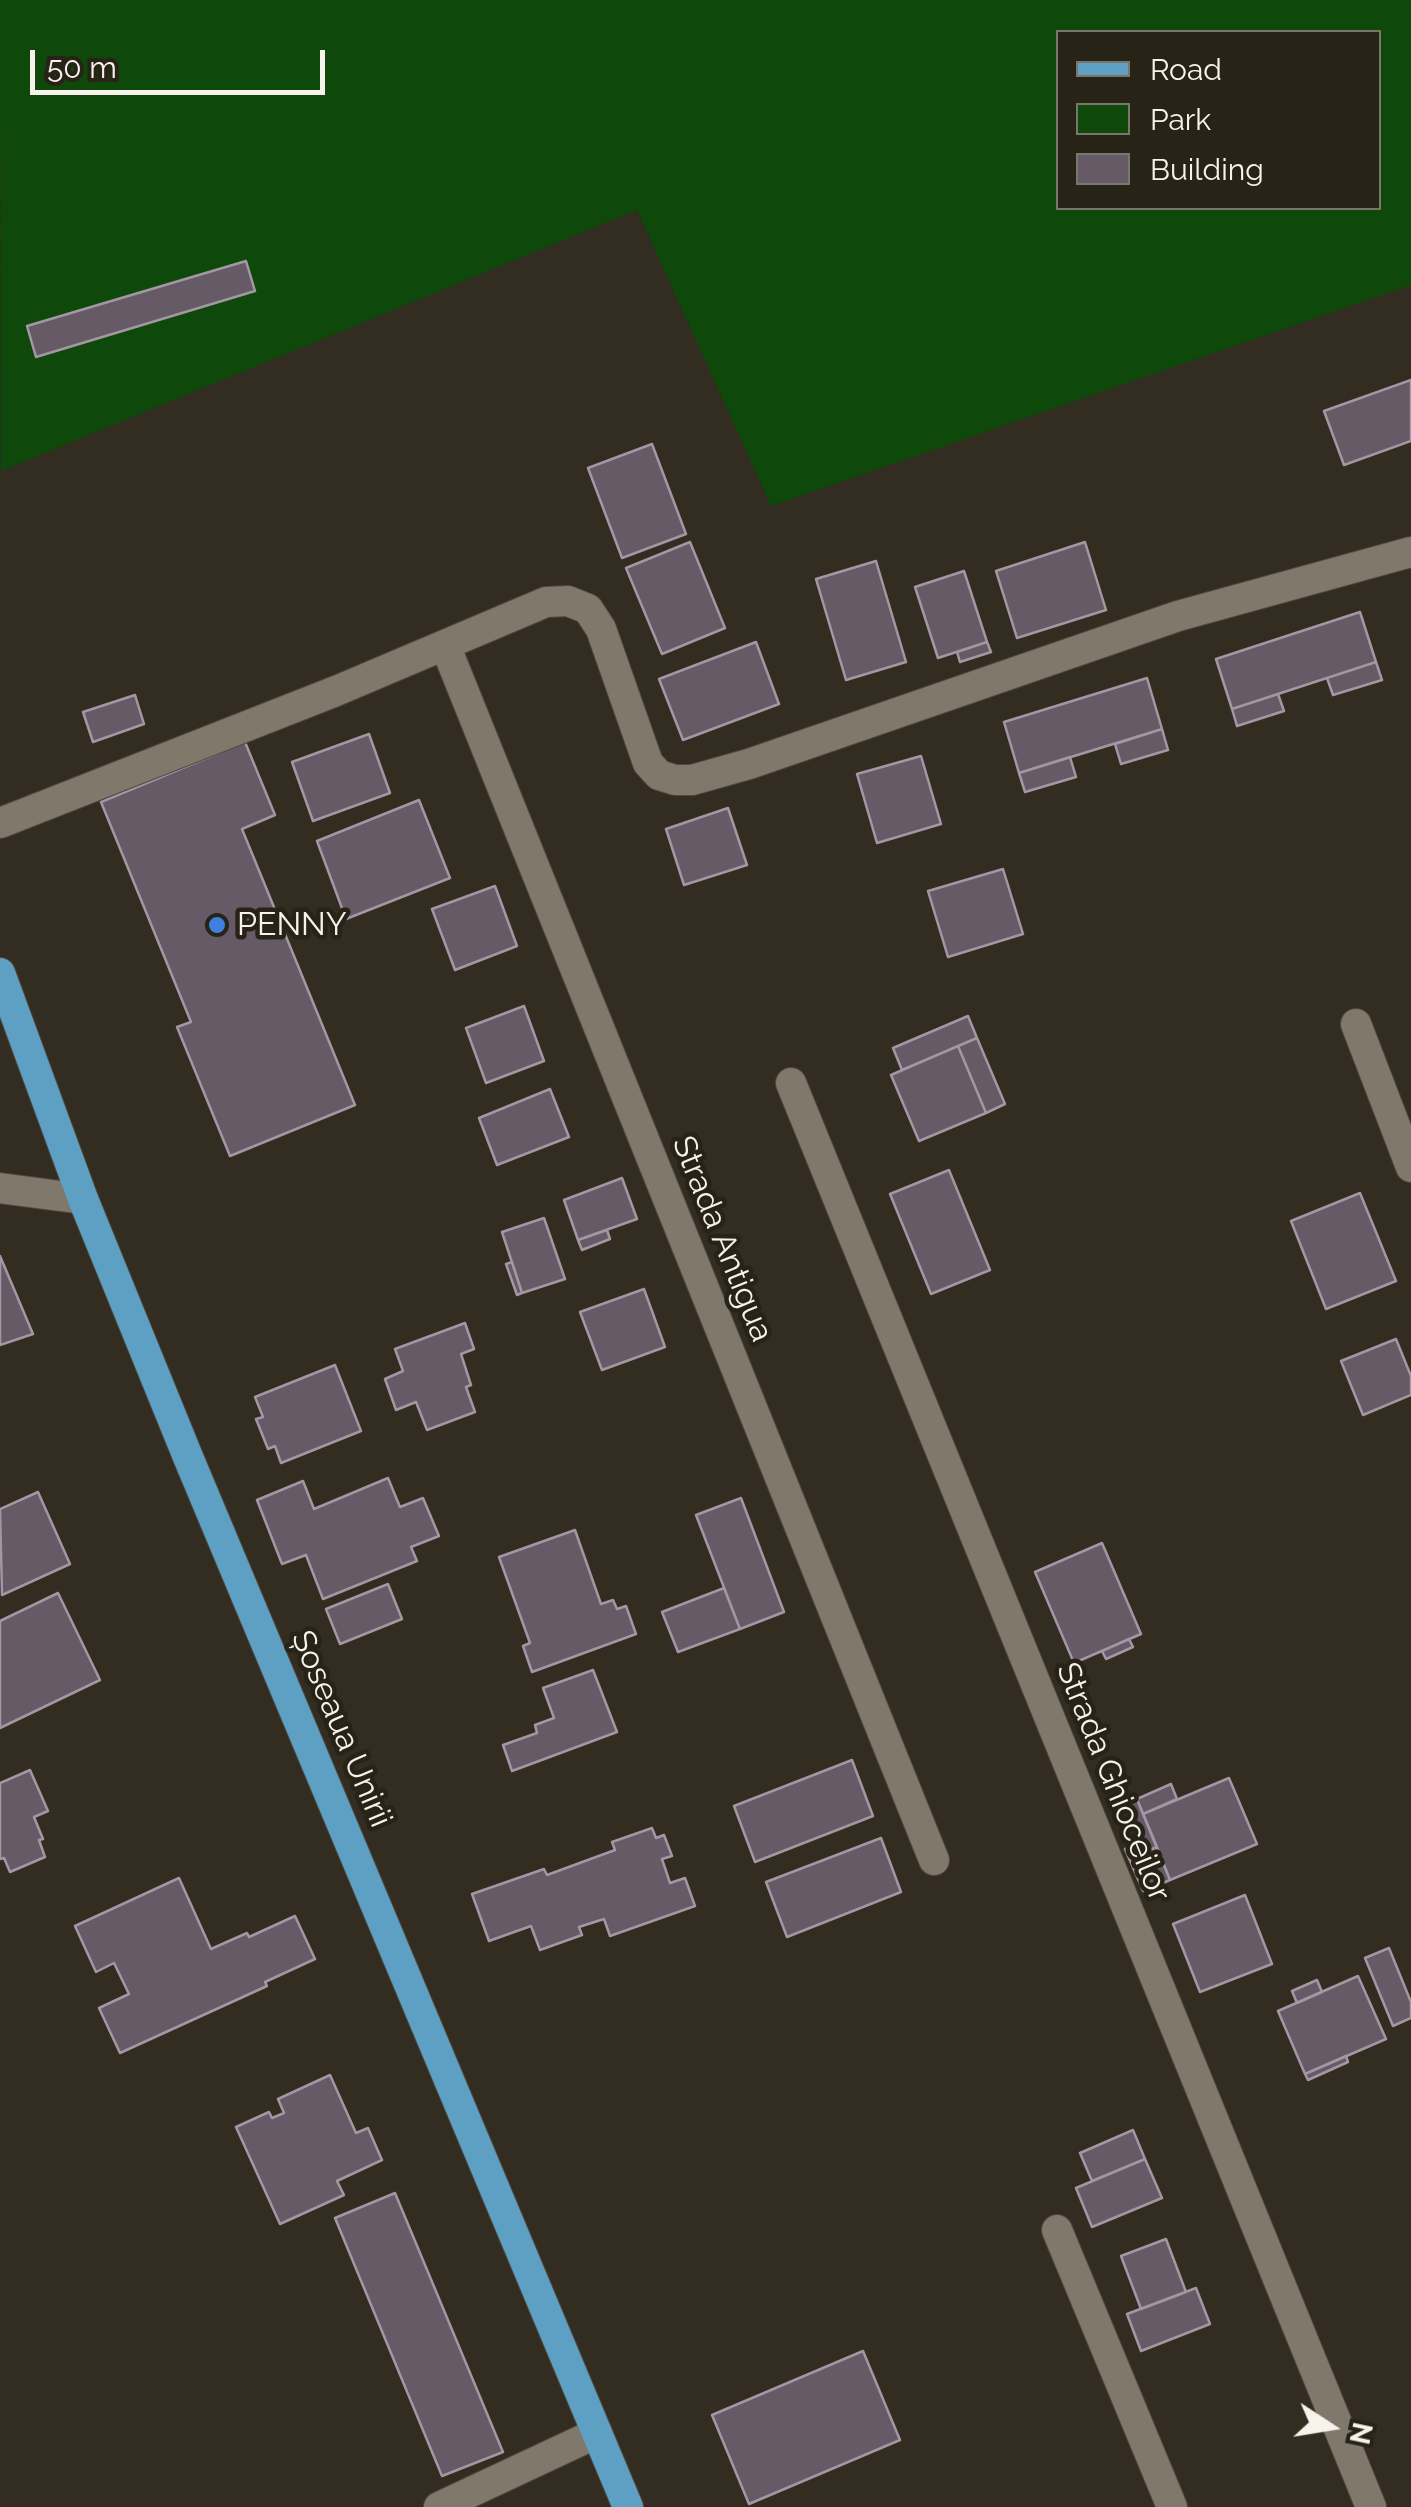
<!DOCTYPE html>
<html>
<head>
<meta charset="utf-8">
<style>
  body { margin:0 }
  #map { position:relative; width:1411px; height:2507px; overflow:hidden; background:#322c21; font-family:Raleway,sans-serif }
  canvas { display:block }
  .legend { position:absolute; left:1056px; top:30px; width:325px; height:180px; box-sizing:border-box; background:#282317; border:2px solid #7b766c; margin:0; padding:12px 18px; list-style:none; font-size:30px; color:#f7f3ec }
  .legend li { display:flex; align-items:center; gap:20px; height:50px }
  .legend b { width:50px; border:2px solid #7b766c }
  .north { position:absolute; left:1281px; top:2377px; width:100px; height:100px; -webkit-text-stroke:8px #282317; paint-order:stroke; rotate:102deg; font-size:28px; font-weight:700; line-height:40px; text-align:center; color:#f7f3ec }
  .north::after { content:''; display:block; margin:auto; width:35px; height:45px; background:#f7f3ec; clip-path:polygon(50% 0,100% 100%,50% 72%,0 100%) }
  .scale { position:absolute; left:30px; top:50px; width:295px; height:45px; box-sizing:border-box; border:5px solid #f7f3ec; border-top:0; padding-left:12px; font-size:30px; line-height:35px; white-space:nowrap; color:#f7f3ec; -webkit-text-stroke:8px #282317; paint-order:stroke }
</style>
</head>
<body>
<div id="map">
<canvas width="1411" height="2507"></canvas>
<ul class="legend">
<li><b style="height:12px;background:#5da0c3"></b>Road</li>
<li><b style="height:28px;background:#0e480a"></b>Park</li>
<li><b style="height:28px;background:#655a65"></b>Building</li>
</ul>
<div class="north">N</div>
<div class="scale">50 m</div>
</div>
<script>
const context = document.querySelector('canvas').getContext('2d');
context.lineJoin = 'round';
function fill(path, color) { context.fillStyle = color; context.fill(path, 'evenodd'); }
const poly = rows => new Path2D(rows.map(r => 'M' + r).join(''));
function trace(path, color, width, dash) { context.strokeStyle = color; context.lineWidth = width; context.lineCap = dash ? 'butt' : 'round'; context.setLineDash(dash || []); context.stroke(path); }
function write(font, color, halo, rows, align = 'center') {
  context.font = font + ' Raleway,sans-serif'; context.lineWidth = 9; context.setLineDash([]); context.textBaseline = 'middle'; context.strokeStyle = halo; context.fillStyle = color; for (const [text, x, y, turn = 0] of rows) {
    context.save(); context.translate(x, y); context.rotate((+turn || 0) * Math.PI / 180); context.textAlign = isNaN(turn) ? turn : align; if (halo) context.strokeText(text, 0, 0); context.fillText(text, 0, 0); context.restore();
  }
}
fill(poly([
  [0,0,1411,0,1411,285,771,506,637,210,1,471],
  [1058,32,1378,32,1378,208,1058,208]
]), '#0e480a');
const building = poly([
  [246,261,255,291,36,357,27,326,246,261],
  [1411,380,1411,441,1344,465,1324,411,1411,380],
  [652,444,686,534,622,558,588,468,652,444],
  [690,542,725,628,662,654,626,568,690,542],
  [1085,542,1106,610,1017,638,996,571,1085,542],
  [876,561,906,662,846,680,816,579,876,561],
  [964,571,987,642,938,658,915,587,964,571],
  [1360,612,1376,662,1232,709,1216,659,1360,612],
  [756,642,779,704,683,740,659,679,756,642],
  [987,642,991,652,960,662,957,652,987,642],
  [1376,662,1382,680,1333,695,1327,678,1376,662],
  [1147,678,1162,729,1019,773,1004,722,1147,678],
  [1278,694,1284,711,1237,726,1232,709,1278,694],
  [135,695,144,724,93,742,83,712,135,695],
  [1162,729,1168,750,1121,764,1115,744,1162,729],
  [369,734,390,793,313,821,292,762,369,734],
  [245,742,275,815,242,829,355,1105,230,1156,177,1027,191,1022,101,802,245,742],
  [921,756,941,824,877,843,857,774,921,756],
  [1070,757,1076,777,1025,792,1019,773,1070,757],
  [419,800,450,878,346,919,317,841,419,800],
  [728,808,747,865,684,885,666,829,728,808],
  [1003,869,1023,934,948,957,928,891,1003,869],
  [495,886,517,946,455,970,432,909,495,886],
  [524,1006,544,1061,486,1083,466,1028,524,1006],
  [968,1016,977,1038,902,1070,893,1048,968,1016],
  [977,1038,1005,1104,986,1113,958,1046,977,1038],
  [958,1046,986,1113,919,1141,891,1075,958,1046],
  [550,1089,569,1137,497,1165,479,1118,550,1089],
  [949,1170,990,1270,931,1294,890,1194,949,1170],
  [622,1178,637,1219,578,1240,564,1200,622,1178],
  [1360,1193,1396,1281,1326,1309,1291,1221,1360,1193],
  [544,1218,565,1279,522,1293,502,1232,544,1218],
  [607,1230,610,1239,582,1250,578,1240,607,1230],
  [0,1256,33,1334,0,1345,0,1256],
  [512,1262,522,1293,517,1295,506,1264,512,1262],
  [644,1289,665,1347,602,1370,580,1312,644,1289],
  [465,1323,474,1349,461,1354,471,1385,466,1387,475,1412,427,1430,416,1402,396,1410,385,1379,403,1371,395,1349,465,1323],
  [1396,1339,1411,1376,1411,1395,1363,1415,1341,1361,1396,1339],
  [335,1365,361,1431,281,1463,275,1446,268,1449,256,1419,263,1417,255,1397,335,1365],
  [388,1478,400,1507,423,1498,439,1536,411,1547,417,1561,323,1599,306,1555,282,1564,257,1500,303,1481,314,1509,388,1478],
  [38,1492,70,1564,2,1595,0,1509,38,1492],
  [741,1498,784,1612,740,1629,696,1515,741,1498],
  [575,1530,601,1604,613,1600,617,1609,626,1606,636,1634,532,1672,523,1646,530,1643,499,1557,575,1530],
  [1102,1543,1141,1634,1074,1663,1035,1572,1102,1543],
  [388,1584,402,1619,340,1644,326,1609,388,1584],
  [724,1588,740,1629,678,1652,662,1612,724,1588],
  [58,1593,100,1680,0,1728,0,1621,58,1593],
  [1129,1639,1133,1647,1106,1659,1102,1651,1129,1639],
  [593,1670,617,1732,512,1771,503,1745,537,1733,535,1725,554,1718,543,1688,593,1670],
  [852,1760,873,1816,755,1862,734,1806,852,1760],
  [30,1770,48,1811,34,1817,43,1839,39,1840,45,1857,10,1872,4,1858,0,1859,0,1783,30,1770],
  [1229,1778,1257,1844,1170,1880,1143,1814,1229,1778],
  [1171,1784,1177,1799,1143,1814,1137,1799,1171,1784],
  [1137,1799,1157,1847,1144,1852,1124,1804,1137,1799],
  [652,1828,656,1838,664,1835,672,1856,662,1859,670,1883,685,1878,695,1906,610,1936,604,1919,579,1927,582,1935,540,1950,531,1926,489,1941,472,1894,544,1869,547,1875,615,1850,612,1842,652,1828],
  [881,1838,901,1892,787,1937,766,1882,881,1838],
  [1141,1843,1158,1885,1143,1891,1125,1849,1141,1843],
  [1157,1847,1170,1880,1158,1885,1144,1852,1157,1847],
  [179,1878,211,1949,247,1933,249,1937,295,1916,315,1959,265,1982,267,1986,120,2053,99,2008,129,1994,114,1963,96,1972,75,1926,179,1878],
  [1245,1895,1272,1964,1200,1992,1173,1924,1245,1895],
  [1389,1948,1411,2002,1411,2018,1393,2026,1365,1958,1389,1948],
  [1358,1976,1386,2039,1305,2074,1278,2011,1358,1976],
  [1317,1980,1322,1992,1297,2003,1292,1991,1317,1980],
  [1346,2056,1348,2062,1308,2080,1305,2074,1346,2056],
  [330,2075,356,2133,368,2128,382,2160,337,2181,344,2195,280,2224,236,2127,269,2112,272,2118,284,2113,278,2099,330,2075],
  [1133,2130,1145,2159,1092,2181,1080,2153,1133,2130],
  [1145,2159,1162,2198,1092,2227,1076,2188,1145,2159],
  [395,2193,503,2452,442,2476,335,2218,395,2193],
  [1166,2239,1186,2292,1141,2309,1121,2256,1166,2239],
  [1196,2288,1210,2324,1141,2351,1127,2314,1196,2288],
  [863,2351,900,2440,749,2504,712,2415,863,2351]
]);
fill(building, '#655a65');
trace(building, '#a397a3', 2.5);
const minor = poly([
  [445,645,934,1860],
  [0,823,336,691,546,602,568,601,588,609,601,629,648,763,659,775,675,780,692,780,749,764,1178,616,1411,552],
  [1356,1024,1411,1167],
  [791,1083,1371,2507],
  [0,1188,83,1199],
  [1057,2230,1172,2507],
  [439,2507,597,2433]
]);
const major = poly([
  [0,973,83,1199,188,1457,628,2507]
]);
trace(minor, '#4f4a40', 32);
trace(major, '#4f4a40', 32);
trace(minor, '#7f786b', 30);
trace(major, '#5da0c3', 30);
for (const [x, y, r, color] of [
  [217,925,10,"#3f7fe0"]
]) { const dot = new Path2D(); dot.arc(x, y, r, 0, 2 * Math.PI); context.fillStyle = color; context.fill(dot); trace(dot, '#282317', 4); }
write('32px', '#f7f3ec', '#282317', [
  ["PENNY",237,925]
], 'left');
write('32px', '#f7f3ec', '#282317', [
  ["Strada Antigua",722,1239,68],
  ["Șoseaua Unirii",341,1729,67],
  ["Strada Ghioceilor",1113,1782,68]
]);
</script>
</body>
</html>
